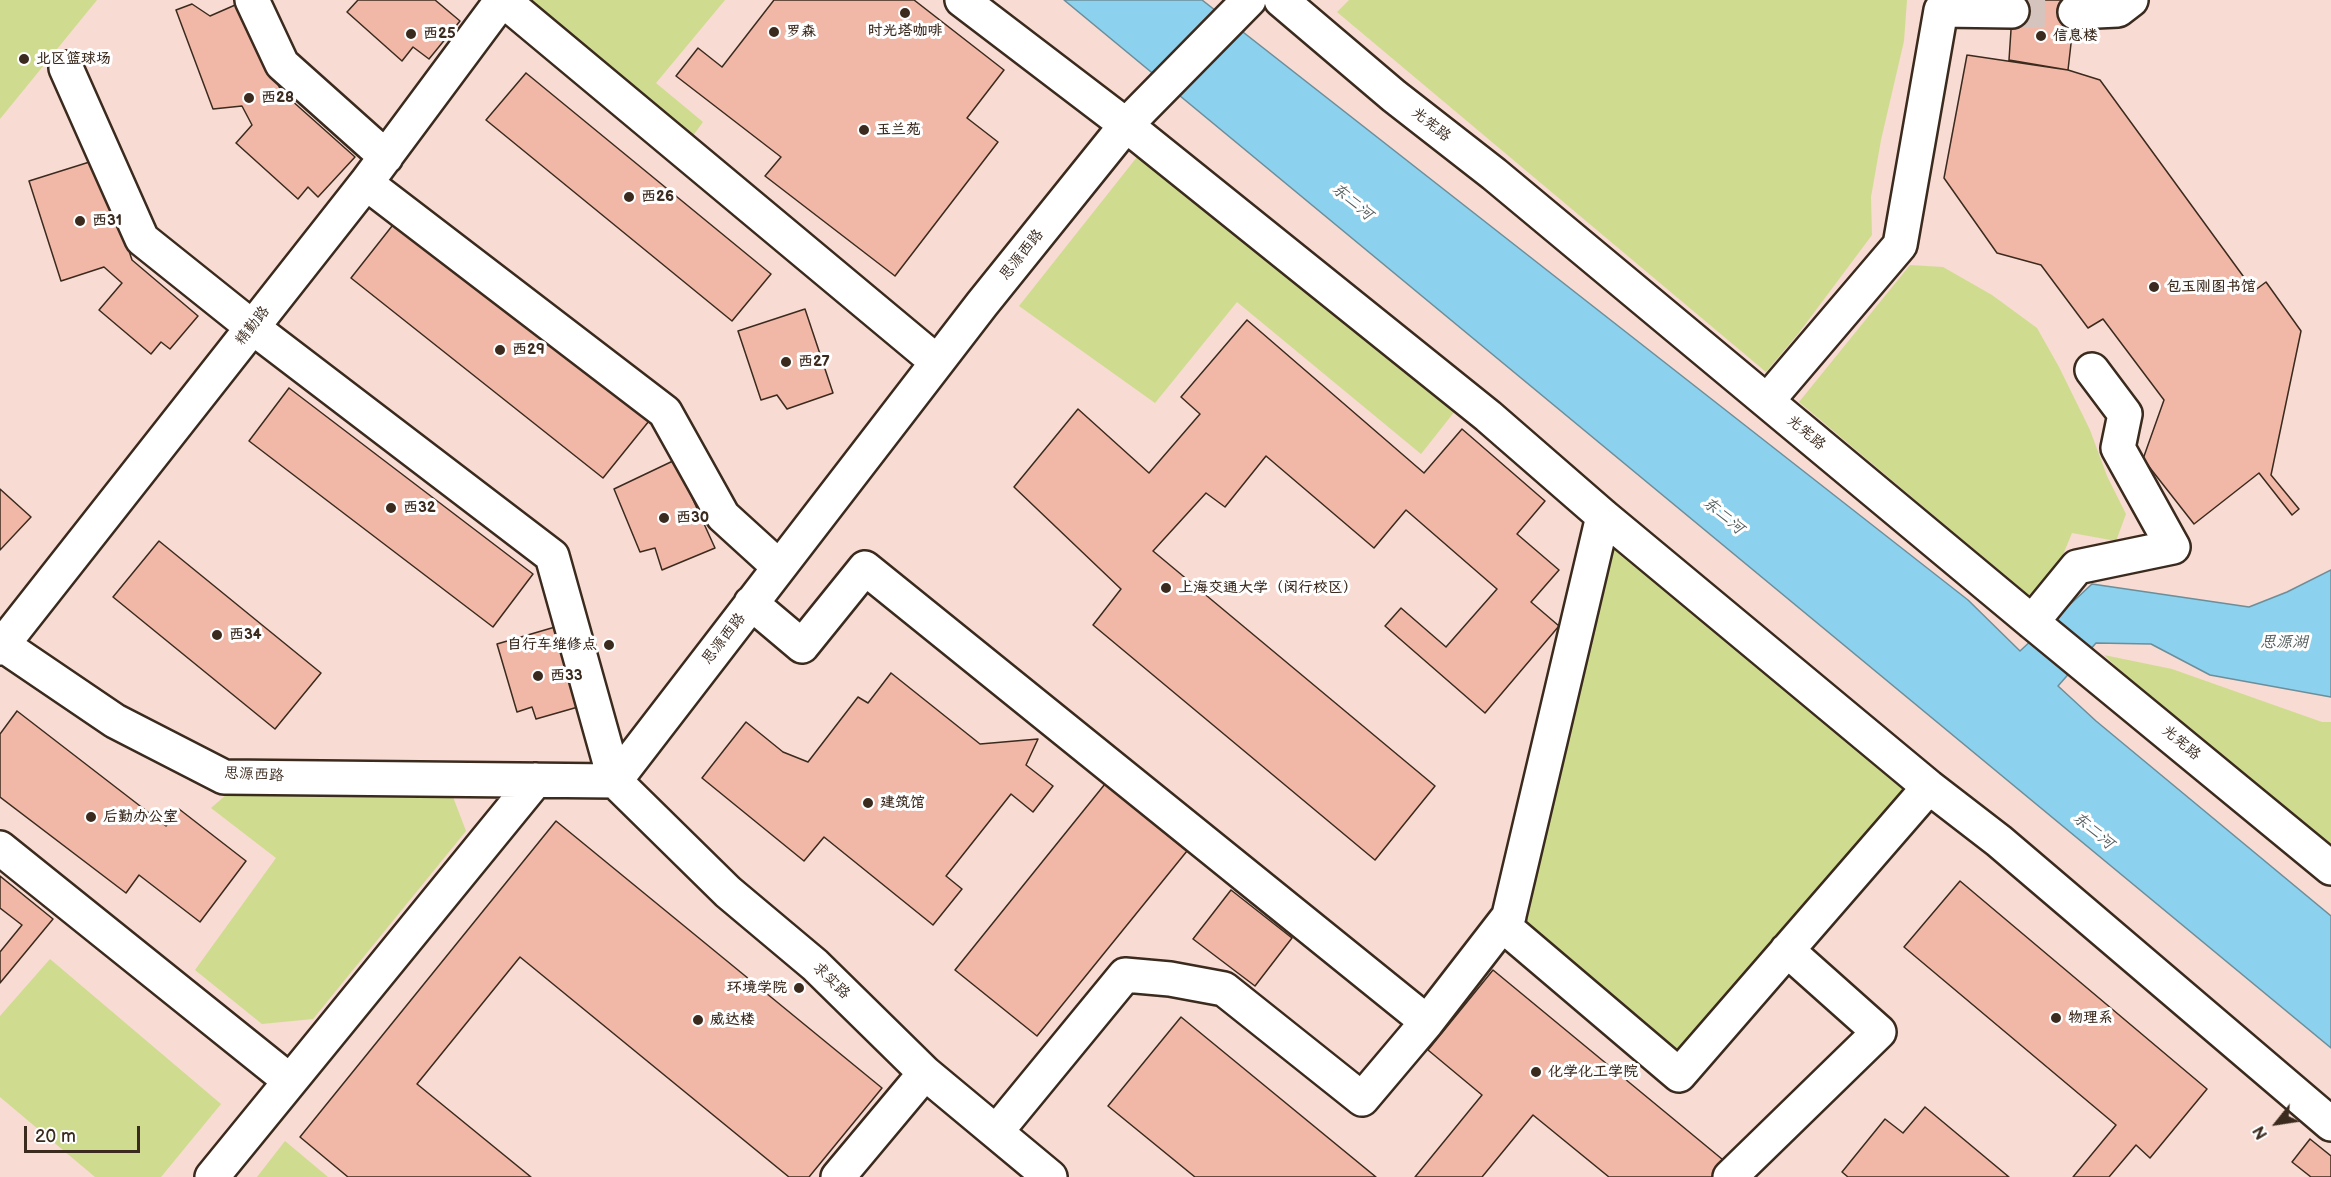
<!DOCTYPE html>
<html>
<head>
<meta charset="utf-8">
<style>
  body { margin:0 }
  #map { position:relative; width:2331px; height:1177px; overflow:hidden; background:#fbeae5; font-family:"Balsamiq Sans",sans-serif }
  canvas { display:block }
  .north { position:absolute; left:2247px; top:1093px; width:60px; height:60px; -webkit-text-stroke:4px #fff; paint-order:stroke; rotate:240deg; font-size:16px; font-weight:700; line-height:24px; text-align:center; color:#3b2a1e }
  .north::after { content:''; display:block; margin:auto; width:21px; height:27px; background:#3b2a1e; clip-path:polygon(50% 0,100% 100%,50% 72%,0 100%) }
  .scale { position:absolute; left:24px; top:1126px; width:116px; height:27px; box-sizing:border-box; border:3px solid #3b2a1e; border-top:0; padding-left:8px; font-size:18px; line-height:21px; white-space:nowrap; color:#3b2a1e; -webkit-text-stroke:4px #fff; paint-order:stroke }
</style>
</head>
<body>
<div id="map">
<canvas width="2331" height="1177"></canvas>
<div class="north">N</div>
<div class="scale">20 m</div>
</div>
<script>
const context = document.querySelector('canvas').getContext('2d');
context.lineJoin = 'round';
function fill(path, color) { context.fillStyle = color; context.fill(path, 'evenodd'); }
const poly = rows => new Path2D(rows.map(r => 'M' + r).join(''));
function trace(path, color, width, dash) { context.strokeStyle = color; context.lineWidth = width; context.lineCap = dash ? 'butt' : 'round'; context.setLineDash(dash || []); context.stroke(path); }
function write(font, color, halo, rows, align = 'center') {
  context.font = font + ' "Balsamiq Sans","LXGW WenKai TC",sans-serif'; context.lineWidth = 6; context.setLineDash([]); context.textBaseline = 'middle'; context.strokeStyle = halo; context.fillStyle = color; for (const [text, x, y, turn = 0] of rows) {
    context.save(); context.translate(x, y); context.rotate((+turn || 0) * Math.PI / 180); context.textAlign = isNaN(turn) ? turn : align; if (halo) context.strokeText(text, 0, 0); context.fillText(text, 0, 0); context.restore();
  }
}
fill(poly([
  [0,0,2331,0,2331,1177,0,1177]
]), '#f8dbd2');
fill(poly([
  [0,0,97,0,0,119],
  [519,0,725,0,656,83,703,122,689,141],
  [1349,0,1907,0,1904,41,1881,140,1871,197,1872,235,1798,334,1766,372,1337,12],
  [1137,157,1455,411,1421,454,1237,302,1155,403,1019,306],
  [1910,265,1943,267,1992,295,2037,328,2059,367,2090,430,2107,476,2126,514,2116,541,2072,533,2055,574,2035,601,1799,402],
  [1603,516,1915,775,1667,1065,1518,937],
  [2104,655,2172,669,2322,722,2331,722,2331,844,2143,692],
  [226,795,453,797,466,831,313,1019,262,1024,195,970,276,858,211,808],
  [50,959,221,1104,161,1177,95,1177,0,1097,0,1016],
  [285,1141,328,1177,257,1177]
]), '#cfdc90');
const water = poly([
  [1064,0,1202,0,1968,600,2020,651,2092,584,2249,607,2287,592,2331,570,2331,697,2210,675,2151,644,2096,643,2058,686,2096,721,2331,916,2331,1048,1064,0]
]);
fill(water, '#8cd1ed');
trace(water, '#6c8e9a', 1.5);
const building = poly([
  [358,0,435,0,460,21,429,59,413,47,402,61,347,12,358,0],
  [774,0,914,0,1004,70,967,118,998,142,895,276,765,176,781,157,676,76,698,48,722,67,774,0],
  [2013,0,2076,0,2068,70,2009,60,2013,0],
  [242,2,281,91,355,157,318,197,308,187,298,199,236,143,252,125,242,106,213,109,176,10,192,4,210,16,242,2],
  [1967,55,2068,70,2100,80,2254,291,2266,282,2301,331,2271,475,2299,509,2292,515,2259,473,2194,524,2143,459,2164,400,2103,319,2088,328,2041,265,1997,253,1944,178,1967,55],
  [526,73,771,274,732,321,486,120,526,73],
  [99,159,132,260,198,316,170,349,161,342,151,354,99,310,122,283,104,267,61,281,29,181,99,159],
  [396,221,649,421,603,478,351,278,396,221],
  [805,309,833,393,787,409,777,395,761,400,738,331,805,309],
  [1247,320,1424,473,1462,429,1545,501,1517,534,1559,570,1531,602,1559,626,1485,713,1385,626,1401,608,1446,647,1497,589,1406,510,1374,548,1266,456,1225,507,1206,493,1153,551,1435,786,1375,860,1093,625,1121,589,1014,487,1078,409,1149,473,1200,414,1181,397,1247,320],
  [289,388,533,574,493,627,249,441,289,388],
  [675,460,715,548,662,570,655,548,640,552,614,489,675,460],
  [0,489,31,517,0,550,0,489],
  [159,541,321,673,275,729,113,597,159,541],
  [555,627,578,707,536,719,532,707,517,712,497,644,555,627],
  [891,673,980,744,1038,739,1026,765,1053,786,1033,812,1011,794,946,876,962,889,933,925,824,837,804,861,702,778,746,722,783,752,808,762,858,697,868,703,891,673],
  [17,711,166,826,179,809,246,861,200,922,139,875,126,893,0,797,0,734,17,711],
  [1105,784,1187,851,1037,1036,955,970,1105,784],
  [556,821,882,1088,809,1177,789,1177,520,957,417,1084,531,1177,348,1177,300,1137,556,821],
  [0,876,53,919,0,983,0,952,22,925,0,908,0,876],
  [1960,881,2207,1089,2150,1158,2136,1145,2109,1177,2073,1177,2116,1125,1904,947,1960,881],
  [1231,890,1292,938,1255,986,1193,939,1231,890],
  [1493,970,1728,1164,1718,1177,1609,1177,1533,1115,1482,1177,1415,1177,1482,1095,1428,1050,1493,970],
  [1181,1017,1376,1177,1195,1177,1108,1106,1181,1017],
  [1925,1107,2009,1177,1848,1177,1842,1172,1885,1119,1903,1133,1925,1107],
  [2310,1139,2331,1156,2331,1177,2311,1177,2292,1162,2310,1139]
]);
fill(building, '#f1b8a7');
trace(building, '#3b2a1e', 1.5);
trace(poly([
  [2012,11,2075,12]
]), '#d5c4bd', 33, [33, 16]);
const minor = poly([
  [252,0,282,64,386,157],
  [503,0,937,362],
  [962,0,1126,125,1488,416,1603,516,1929,787,1999,841,2331,1124],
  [1281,0,1394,96,1494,174,2032,622,2331,868],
  [2075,12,2118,10,2131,0],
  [66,68,142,239,252,327,552,556,615,781],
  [366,183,665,412,723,516,779,567],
  [1767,401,1900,245,1941,10,2012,11],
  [1603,516,1506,928,1679,1075,1929,787],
  [751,603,802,646,865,568,1427,1022],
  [2032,622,2077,567,2173,547,2118,448,2125,414,2092,370],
  [0,643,115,721,224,777,615,781],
  [0,648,366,183,502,0],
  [615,781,982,304,1126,125,1249,0],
  [615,781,728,892,815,965,925,1073,1050,1177],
  [0,848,290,1081],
  [996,1132,1125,975,1170,979,1224,989,1362,1099,1427,1022,1509,916],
  [212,1177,536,780],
  [838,1177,925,1073],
  [1730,1177,1879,1032,1787,950]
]);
trace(minor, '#3b2a1e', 38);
trace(minor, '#fff', 33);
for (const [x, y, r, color] of [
  [905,13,6,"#3b2a1e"],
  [774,32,6,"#3b2a1e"],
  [411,34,6,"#3b2a1e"],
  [2041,36,6,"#3b2a1e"],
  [24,59,6,"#3b2a1e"],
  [249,98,6,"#3b2a1e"],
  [864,130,6,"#3b2a1e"],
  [629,197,6,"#3b2a1e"],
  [80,221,6,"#3b2a1e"],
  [2154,287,6,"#3b2a1e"],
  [500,350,6,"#3b2a1e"],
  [786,362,6,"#3b2a1e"],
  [391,508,6,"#3b2a1e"],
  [664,518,6,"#3b2a1e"],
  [1166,588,6,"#3b2a1e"],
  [217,635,6,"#3b2a1e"],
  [609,645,6,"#3b2a1e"],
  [538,676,6,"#3b2a1e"],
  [868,803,6,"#3b2a1e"],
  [91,817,6,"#3b2a1e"],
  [799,988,6,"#3b2a1e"],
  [2056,1018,6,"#3b2a1e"],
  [698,1020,6,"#3b2a1e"],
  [1536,1072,6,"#3b2a1e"]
]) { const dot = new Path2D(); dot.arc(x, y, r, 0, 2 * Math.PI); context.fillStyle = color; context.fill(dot); trace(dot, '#fff', 2); }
write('bold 15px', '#3b2a1e', '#fff', [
  ["时光塔咖啡",905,31,"center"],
  ["罗森",786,32],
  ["西25",423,34],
  ["信息楼",2053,36],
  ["北区篮球场",36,59],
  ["西28",261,98],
  ["玉兰苑",876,130],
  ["西26",641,197],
  ["西31",92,221],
  ["包玉刚图书馆",2166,287],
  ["西29",512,350],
  ["西27",798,362],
  ["西32",403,508],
  ["西30",676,518],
  ["上海交通大学（闵行校区）",1178,588],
  ["西34",229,635],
  ["自行车维修点",597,645,"right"],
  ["西33",550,676],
  ["建筑馆",880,803],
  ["后勤办公室",103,817],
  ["环境学院",787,988,"right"],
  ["物理系",2068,1018],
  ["威达楼",710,1020],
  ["化学化工学院",1548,1072]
], 'left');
write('15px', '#3b2a1e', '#fff', [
  ["光宪路",1431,125,38],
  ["思源西路",1022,255,-51],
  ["精勤路",253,326,-52],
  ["光宪路",1806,433,40],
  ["思源西路",724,639,-52],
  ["光宪路",2181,743,40],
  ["思源西路",254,775,3],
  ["求实路",831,981,44]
]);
write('italic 16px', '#535c5c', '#fff', [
  ["东二河",1352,202,40],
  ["东二河",1723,516,40],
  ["思源湖",2284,643],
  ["东二河",2093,831,40]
]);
</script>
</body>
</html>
